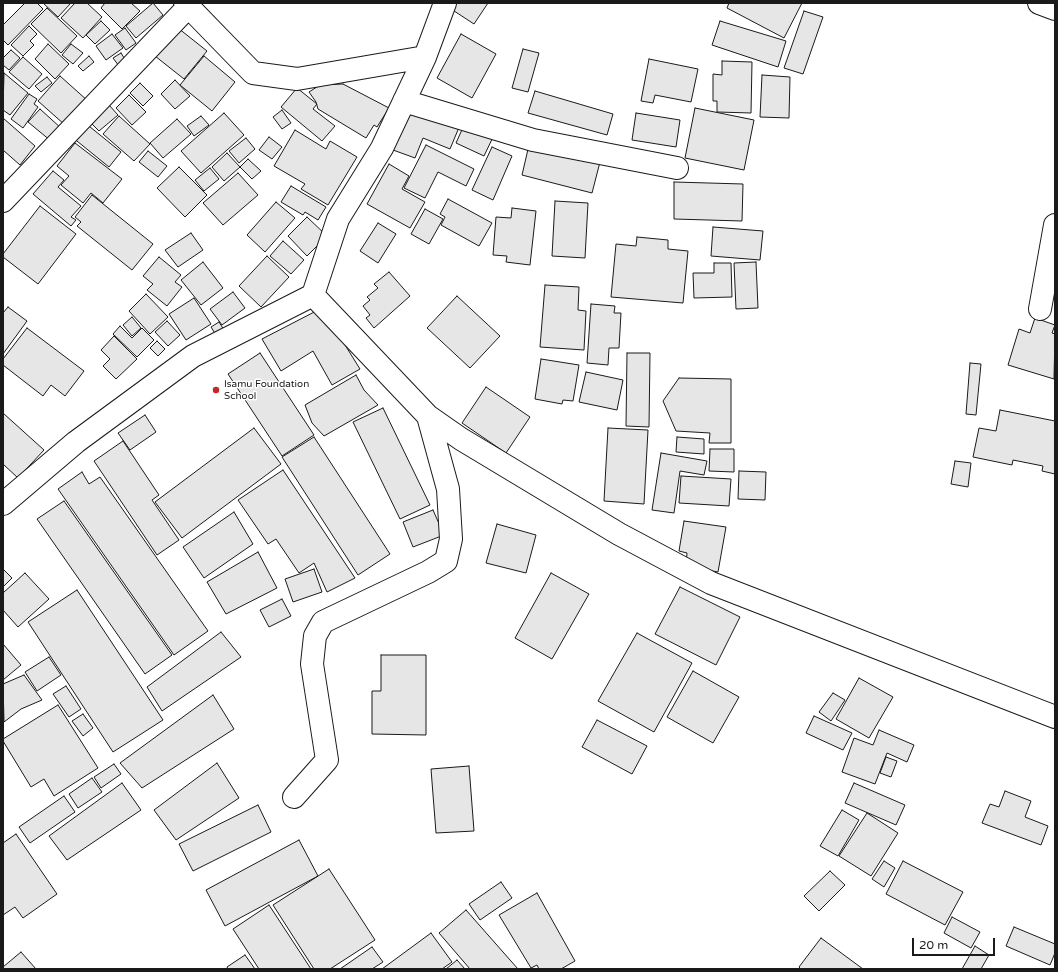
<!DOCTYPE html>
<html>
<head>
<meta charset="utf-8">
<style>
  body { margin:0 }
  #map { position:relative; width:1058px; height:972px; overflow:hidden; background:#fff; font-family:"Varela Round",sans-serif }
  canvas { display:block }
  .frame { position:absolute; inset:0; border:4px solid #1a1a1a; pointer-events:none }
  .scale { position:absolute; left:912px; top:938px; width:83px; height:18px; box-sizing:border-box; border:2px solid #1a1a1a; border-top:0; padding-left:5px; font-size:12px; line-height:14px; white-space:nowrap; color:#1a1a1a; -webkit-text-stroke:3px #fff; paint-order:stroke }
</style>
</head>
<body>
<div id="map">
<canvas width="1058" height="972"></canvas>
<div class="frame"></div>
<div class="scale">20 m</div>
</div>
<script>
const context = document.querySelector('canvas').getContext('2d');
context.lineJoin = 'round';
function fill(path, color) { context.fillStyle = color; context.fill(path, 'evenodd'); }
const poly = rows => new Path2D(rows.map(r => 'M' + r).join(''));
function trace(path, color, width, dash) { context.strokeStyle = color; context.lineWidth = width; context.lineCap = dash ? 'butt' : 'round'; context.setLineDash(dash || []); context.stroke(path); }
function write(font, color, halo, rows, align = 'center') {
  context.font = font + ' "Varela Round",sans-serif'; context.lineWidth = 3; context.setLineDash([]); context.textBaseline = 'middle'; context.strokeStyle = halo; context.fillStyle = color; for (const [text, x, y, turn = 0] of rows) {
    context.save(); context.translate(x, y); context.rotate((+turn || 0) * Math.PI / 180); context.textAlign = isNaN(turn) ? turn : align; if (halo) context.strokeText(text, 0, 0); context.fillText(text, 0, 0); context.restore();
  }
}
const building = poly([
  [25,3,37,3,43,9,8,45,3,40,3,25,25,3],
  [43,3,71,3,58,17,43,3],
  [75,3,87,3,102,17,83,38,61,18,75,3],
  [105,3,131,3,140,11,122,29,101,8,105,3],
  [153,3,163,15,136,38,126,26,153,3],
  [451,3,488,3,474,24,448,7,451,3],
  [729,3,802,3,784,38,727,8,729,3],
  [47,8,77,36,61,53,31,24,47,8],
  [804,11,823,17,803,74,784,68,804,11],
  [101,21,110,30,95,44,86,35,101,21],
  [720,21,786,41,778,67,712,45,720,21],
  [29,26,37,34,30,41,34,45,23,56,11,45,29,26],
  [125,28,136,43,126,50,115,35,125,28],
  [178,28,207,51,184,79,155,56,178,28],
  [112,34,123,48,106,60,96,46,112,34],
  [461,34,496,54,472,98,437,78,461,34],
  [48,44,69,64,55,79,35,59,48,44],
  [71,44,83,53,73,64,62,55,71,44],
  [523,49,539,53,528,92,512,88,523,49],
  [11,50,20,58,9,70,3,65,3,58,11,50],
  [121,53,126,61,119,66,113,58,121,53],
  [89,56,94,62,83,71,78,66,89,56],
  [204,56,235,82,212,111,180,85,204,56],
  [23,57,42,74,29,89,9,72,23,57],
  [649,59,698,69,691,102,655,95,653,103,641,101,649,59],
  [722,61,752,62,751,113,717,112,717,101,713,101,713,74,722,75,722,61],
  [4,73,28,93,10,115,3,110,4,73],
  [762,75,790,77,789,118,760,117,762,75],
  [60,76,88,101,65,125,38,101,60,76],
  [47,77,52,83,41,92,35,86,47,77],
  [175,80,190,96,175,109,161,94,175,80],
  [140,83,153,96,143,106,130,93,140,83],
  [343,84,389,108,377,127,374,125,366,138,318,109,316,102,309,92,320,85,343,84],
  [297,88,317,104,313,109,335,126,322,141,281,107,297,88],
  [535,91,613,114,607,135,528,113,535,91],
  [29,94,37,99,34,104,38,107,23,128,11,119,29,94],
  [129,95,146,112,132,125,116,108,129,95],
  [109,105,118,115,99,131,90,122,109,105],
  [411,106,460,125,450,149,423,138,415,158,393,150,411,106],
  [695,108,754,120,744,170,685,158,695,108],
  [40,109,62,129,51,141,28,122,40,109],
  [282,110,291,123,282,129,273,117,282,110],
  [224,113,244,135,201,173,181,151,224,113],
  [636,113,680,120,676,147,632,140,636,113],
  [119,116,150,144,134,161,103,134,119,116],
  [201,116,209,125,194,136,187,126,201,116],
  [3,118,35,146,20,165,3,150,3,118],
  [177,119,191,134,163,158,150,143,177,119],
  [84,122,121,152,109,167,72,137,84,122],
  [465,123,494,135,484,156,456,143,465,123],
  [295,130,326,149,330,141,357,157,328,205,301,189,305,184,274,166,295,130],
  [269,137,282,147,272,159,259,150,269,137],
  [246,138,255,149,239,163,229,151,246,138],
  [75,143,122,179,103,203,91,193,83,203,61,185,69,176,57,166,75,143],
  [426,145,474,169,466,186,438,172,425,198,404,188,426,145],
  [529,145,600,162,592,193,522,175,529,145],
  [492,147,512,156,493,200,472,190,492,147],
  [148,151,167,166,158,177,139,162,148,151],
  [227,153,240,167,224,181,212,167,227,153],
  [248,159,261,171,252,179,240,167,248,159],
  [389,164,409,176,402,189,425,202,410,228,367,204,389,164],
  [179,167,207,195,185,217,157,188,179,167],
  [210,168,219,179,204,191,195,180,210,168],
  [53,171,64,180,58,187,81,206,71,217,76,220,71,226,33,194,53,171],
  [238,173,258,195,223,225,203,203,238,173],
  [674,182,743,184,742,221,674,219,674,182],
  [291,186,326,207,318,220,305,212,303,215,281,202,291,186],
  [92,195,153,244,132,270,77,226,81,222,75,217,92,195],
  [448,199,492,223,479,246,441,225,445,217,440,214,448,199],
  [555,201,588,203,585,258,552,256,555,201],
  [276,202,295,218,265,252,247,235,276,202],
  [40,206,76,234,38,284,3,257,3,254,40,206],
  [512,208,536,211,530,265,506,262,507,256,493,255,496,217,511,218,512,208],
  [425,209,443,219,429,244,411,234,425,209],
  [307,217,327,236,307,256,288,236,307,217],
  [378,223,396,234,378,263,360,251,378,223],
  [713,227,763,231,760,260,711,256,713,227],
  [191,233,203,250,178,267,165,250,191,233],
  [637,237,668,240,668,249,688,251,683,303,611,297,616,244,636,246,637,237],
  [283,241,304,260,291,274,270,256,283,241],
  [267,256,289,277,261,307,239,286,267,256],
  [159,257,181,275,175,282,182,287,167,306,147,290,153,284,143,276,159,257],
  [203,262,223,288,201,305,181,280,203,262],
  [756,262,758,308,736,309,734,263,756,262],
  [714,263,731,263,732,297,694,298,693,273,714,273,714,263],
  [389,272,410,296,374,328,366,318,370,315,363,306,370,300,367,297,378,288,374,284,389,272],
  [545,285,579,287,578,310,586,311,584,350,540,347,545,285],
  [233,292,245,308,222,325,210,309,233,292],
  [146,294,168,317,150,334,129,311,146,294],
  [457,296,500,336,470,368,427,328,457,296],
  [194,298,211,324,186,340,169,314,194,298],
  [591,304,615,306,614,313,621,313,619,348,609,348,608,365,587,363,591,304],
  [8,307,27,321,3,354,3,313,8,307],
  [322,308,360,369,332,385,313,351,281,371,262,339,322,308],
  [132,317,141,328,132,336,123,325,132,317],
  [1035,318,1055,325,1052,333,1055,334,1054,379,1008,365,1019,329,1030,333,1035,318],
  [167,321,180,335,168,346,155,332,167,321],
  [219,322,224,330,216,335,211,327,219,322],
  [120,326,132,338,142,328,154,340,137,357,113,334,120,326],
  [27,328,84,371,65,396,51,385,43,396,3,365,3,359,27,328],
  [114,336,137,359,116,379,103,366,110,359,101,350,114,336],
  [157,341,165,349,158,356,150,348,157,341],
  [260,353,314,435,282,456,228,374,260,353],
  [627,353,650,353,649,427,626,426,627,353],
  [541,359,579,365,573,401,563,400,562,404,535,399,541,359],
  [970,363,981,364,976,415,966,414,970,363],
  [586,372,623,380,617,410,579,402,586,372],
  [356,375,364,390,378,405,324,436,312,423,305,405,356,375],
  [679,378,731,379,731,443,709,443,710,433,676,431,663,401,679,378],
  [486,387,530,417,506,453,462,423,486,387],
  [383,408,430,505,400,519,353,422,383,408],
  [1000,410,1055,421,1055,474,1042,471,1043,466,1013,460,1012,465,973,457,979,428,996,431,1000,410],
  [3,413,44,450,18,478,3,464,3,413],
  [145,415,156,432,130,450,118,433,145,415],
  [254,428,281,464,182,538,155,502,254,428],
  [608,428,648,430,644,504,604,501,608,428],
  [314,437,390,554,358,575,282,457,314,437],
  [677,437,704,439,704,454,676,452,677,437],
  [123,441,159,495,152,500,179,540,157,555,94,461,123,441],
  [710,449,734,449,734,472,709,471,710,449],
  [661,453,707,461,704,475,680,471,674,513,652,510,661,453],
  [955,461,971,463,968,487,951,484,955,461],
  [283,470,355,578,327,592,314,563,299,573,276,539,268,544,238,500,283,470],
  [739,471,766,472,765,500,738,499,739,471],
  [82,472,89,484,100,477,208,631,174,655,58,489,82,472],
  [681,476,731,479,729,506,679,503,681,476],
  [64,501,172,655,145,674,37,519,64,501],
  [433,510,444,535,413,547,403,522,433,510],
  [234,512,253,544,204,578,183,547,234,512],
  [684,521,726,527,718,572,686,566,687,553,679,551,684,521],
  [497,524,536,535,526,573,486,563,497,524],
  [258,552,277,588,226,614,207,582,258,552],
  [3,569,12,578,3,587,3,569],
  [314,569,322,592,293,602,285,579,314,569],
  [25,573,49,599,18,627,3,610,3,593,25,573],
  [551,573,589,594,552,659,515,638,551,573],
  [680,587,740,617,716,665,655,634,680,587],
  [77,590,163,720,113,752,28,622,77,590],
  [282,599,291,616,269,627,260,610,282,599],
  [221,632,241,657,162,711,147,687,221,632],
  [637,633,692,663,654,732,598,701,637,633],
  [3,644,21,665,3,680,3,644],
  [381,655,426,655,426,735,372,734,372,691,381,691,381,655],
  [49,657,61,675,37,691,25,672,49,657],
  [693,671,739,697,713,743,667,717,693,671],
  [24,675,42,700,21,709,4,722,3,684,24,675],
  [859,678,893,697,869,738,836,719,859,678],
  [66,686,81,709,69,717,53,694,66,686],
  [833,693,845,700,831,721,819,712,833,693],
  [213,695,234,729,142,788,120,763,213,695],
  [58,705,98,768,54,796,44,779,31,787,3,741,3,739,58,705],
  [83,714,93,728,83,736,72,721,83,714],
  [814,716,852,733,843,750,806,733,814,716],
  [597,720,647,746,632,774,582,747,597,720],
  [879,730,914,745,907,762,887,753,875,784,842,772,854,738,873,745,879,730],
  [886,757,897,761,891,777,880,773,886,757],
  [217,763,239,798,176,840,154,810,217,763],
  [114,764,121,774,101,788,94,777,114,764],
  [469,766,474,831,436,833,431,769,469,766],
  [92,778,102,792,78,808,69,794,92,778],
  [122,783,141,810,67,860,49,836,122,783],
  [854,783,905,805,896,825,845,803,854,783],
  [1005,791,1031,801,1025,817,1048,826,1041,845,982,823,990,804,999,807,1005,791],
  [64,796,75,812,30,843,19,827,64,796],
  [258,805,271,832,193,871,179,844,258,805],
  [842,810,859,820,838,856,820,846,842,810],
  [867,813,898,833,871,876,839,856,867,813],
  [16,834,57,894,23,918,15,907,3,915,3,843,16,834],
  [299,840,318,876,225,926,206,890,299,840],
  [884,861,895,868,884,887,872,879,884,861],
  [903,861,963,892,945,925,886,894,903,861],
  [329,869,375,940,330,969,314,969,273,905,329,869],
  [830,871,845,885,819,911,804,896,830,871],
  [501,882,512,898,480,920,469,904,501,882],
  [537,893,575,961,561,969,539,969,537,965,531,968,499,915,537,893],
  [269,905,311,969,259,969,233,929,269,905],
  [466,910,518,969,470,969,439,933,466,910],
  [952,917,980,932,971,948,944,933,952,917],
  [1014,927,1055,944,1055,953,1050,965,1006,946,1014,927],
  [431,933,452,962,442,969,382,969,431,933],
  [821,938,863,969,801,969,799,967,821,938],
  [975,946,989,955,981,969,962,969,975,946],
  [372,947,383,962,372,969,340,969,372,947],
  [21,952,36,969,3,969,3,967,21,952],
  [245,955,255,969,228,969,227,967,245,955],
  [457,960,465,969,446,969,457,960]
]);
fill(building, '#e6e6e6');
trace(building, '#1a1a1a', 1);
const street = poly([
  [185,3,253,73,297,79,425,57],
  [1039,3,1055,9],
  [404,101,533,140,677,168],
  [3,201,188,7],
  [313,295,428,416,461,439,619,534,711,583,1055,717],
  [1040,309,1055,225],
  [3,504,76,442,193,356,313,295,338,219,382,148,425,57,445,3],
  [294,797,327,760,312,664,315,636,323,622,428,572,446,561,451,539,448,489,428,416]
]);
trace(street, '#1a1a1a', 24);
trace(street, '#fff', 22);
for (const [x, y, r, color] of [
  [216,390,4,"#c62828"]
]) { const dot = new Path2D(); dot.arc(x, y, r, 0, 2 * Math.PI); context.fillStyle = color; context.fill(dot); trace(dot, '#fff', 1.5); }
write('10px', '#1a1a1a', '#fff', [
  ["Isamu Foundation",224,384],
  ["School",224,396]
], 'left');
</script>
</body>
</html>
